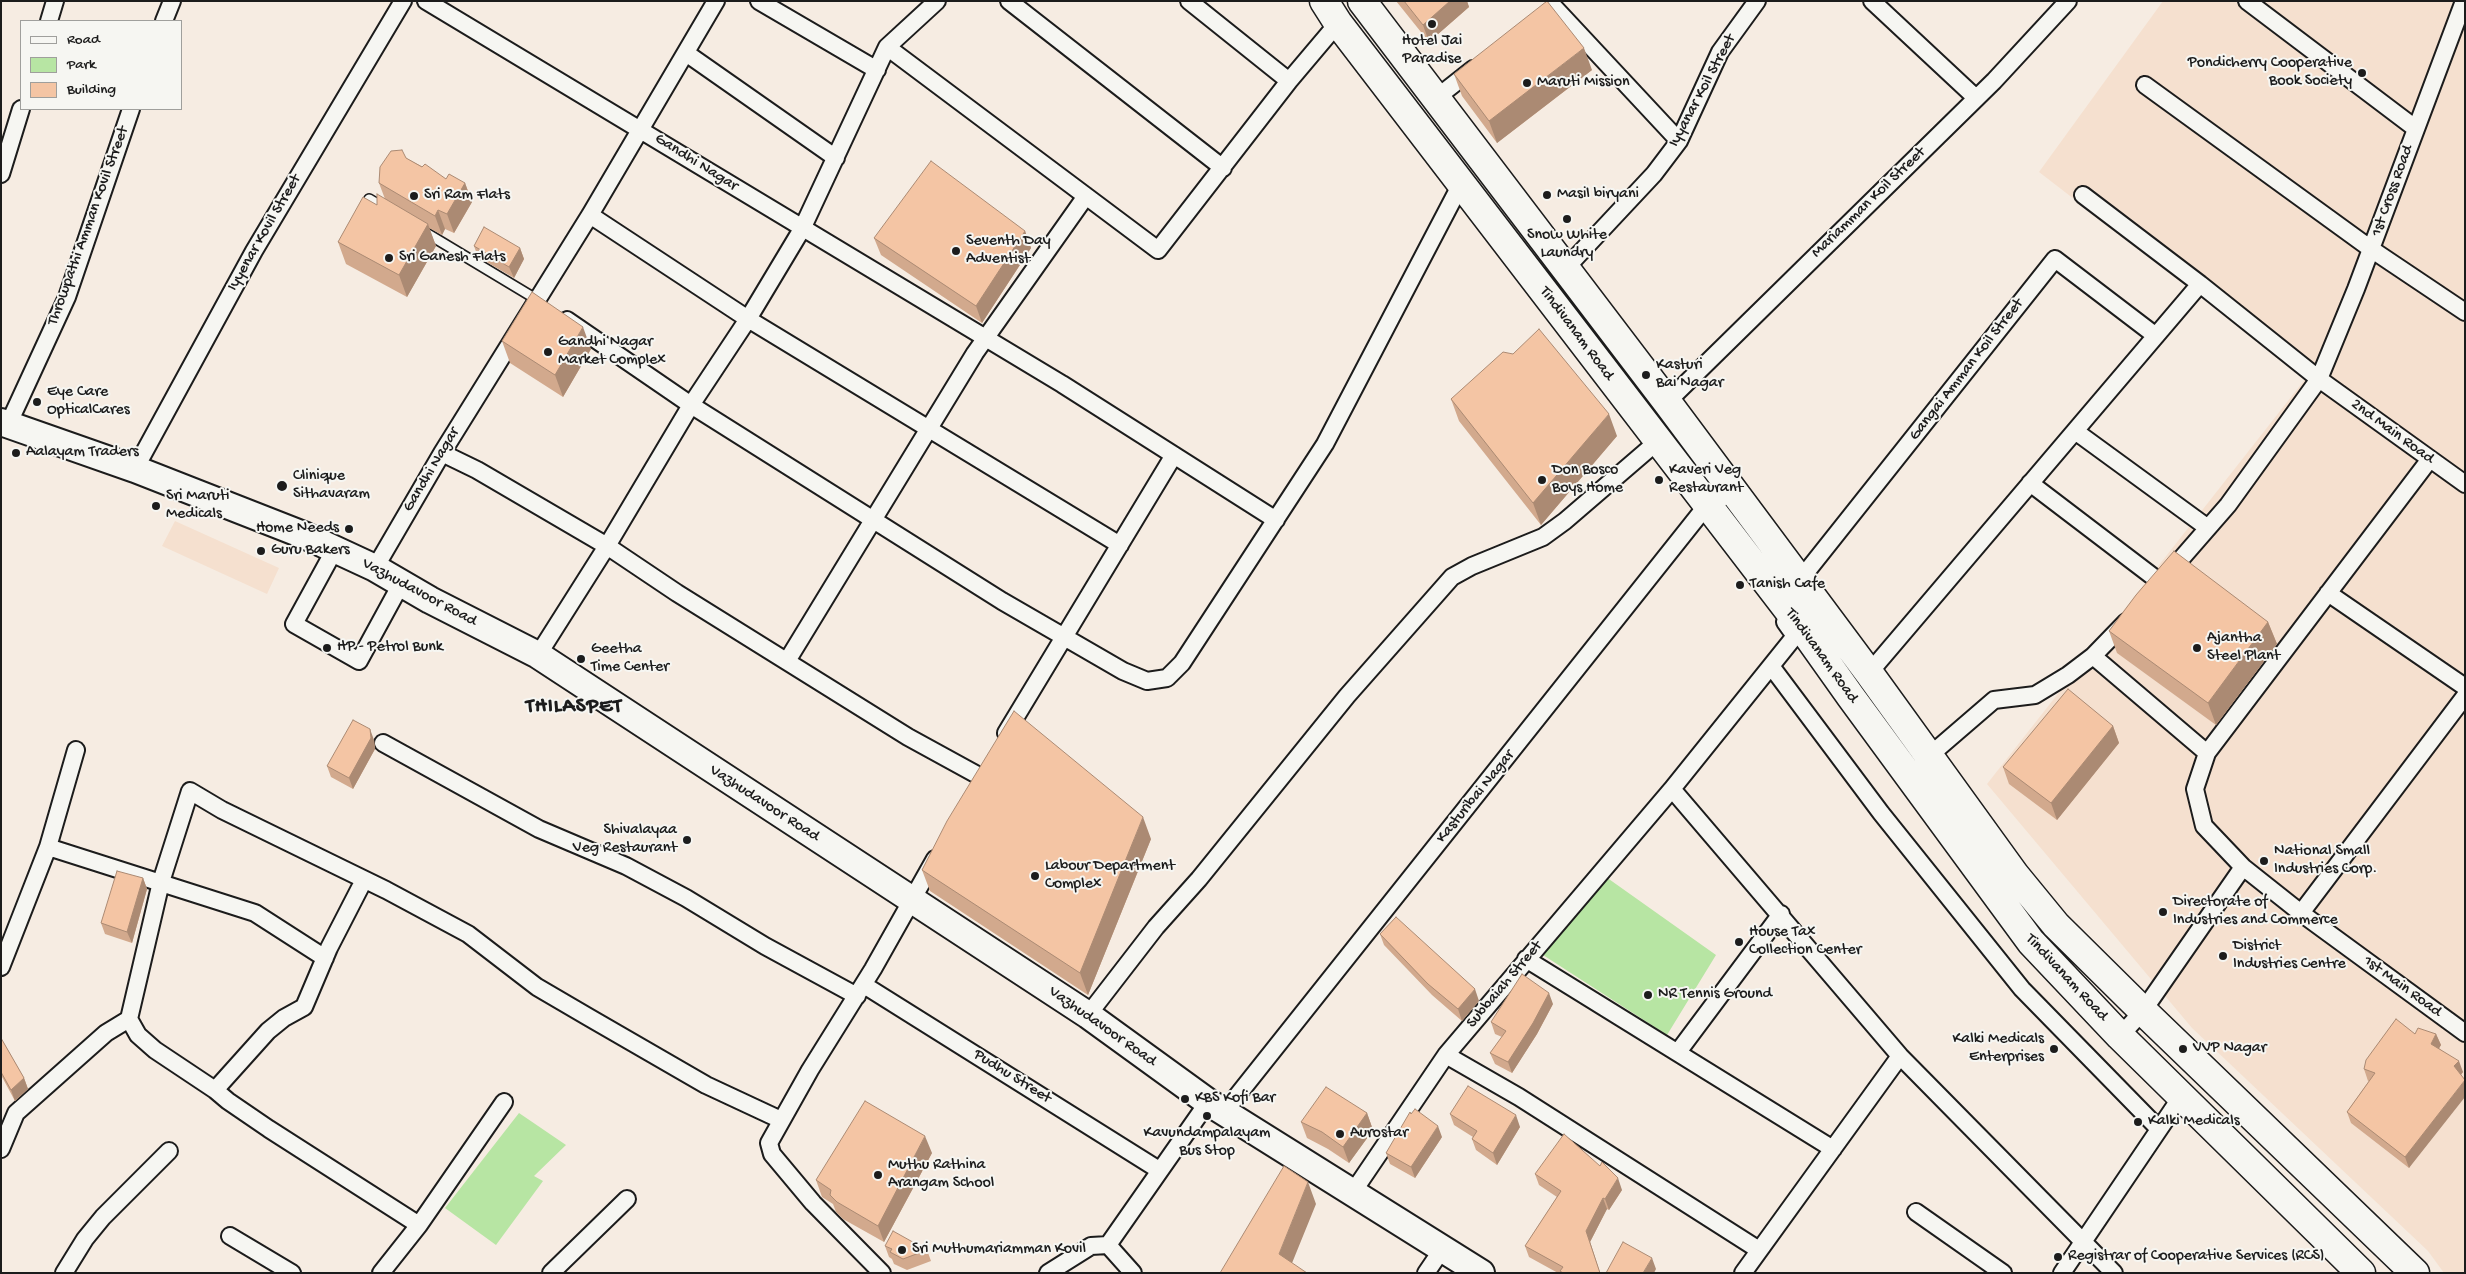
<!DOCTYPE html>
<html>
<head>
<meta charset="utf-8">
<style>
  body { margin:0 }
  #map { position:relative; width:2466px; height:1274px; overflow:hidden; background:#f6ece2; font-family:"Gochi Hand",sans-serif }
  canvas { display:block }
  .frame { position:absolute; inset:0; border:2px solid #1c1c1c; pointer-events:none }
  .legend { position:absolute; left:20px; top:20px; width:162px; height:90px; box-sizing:border-box; background:#f6f6f2; border:1px solid #9f9f9c; margin:0; padding:6px 9px; list-style:none; font-size:15px; color:#1c1c1c }
  .legend li { display:flex; align-items:center; gap:10px; height:25px }
  .legend b { width:25px; border:1px solid #9f9f9c }
</style>
</head>
<body>
<div id="map">
<canvas width="2466" height="1274"></canvas>
<div class="frame"></div>
<ul class="legend">
<li><b style="height:6px;background:#f6f6f2"></b>Road</li>
<li><b style="height:14px;background:#b7e5a3"></b>Park</li>
<li><b style="height:14px;background:#f4c5a4"></b>Building</li>
</ul>
</div>
<script>
const context = document.querySelector('canvas').getContext('2d');
context.lineJoin = 'round';
function fill(path, color) { context.fillStyle = color; context.fill(path, 'evenodd'); }
const poly = rows => new Path2D(rows.map(r => 'M' + r).join(''));
function trace(path, color, width, dash) { context.strokeStyle = color; context.lineWidth = width; context.lineCap = dash ? 'butt' : 'round'; context.setLineDash(dash || []); context.stroke(path); }
function write(font, color, halo, rows, align = 'center') {
  context.font = font + ' "Gochi Hand",sans-serif'; context.lineWidth = 4; context.setLineDash([]); context.textBaseline = 'middle'; context.strokeStyle = halo; context.fillStyle = color; for (const [text, x, y, turn = 0] of rows) {
    context.save(); context.translate(x, y); context.rotate((+turn || 0) * Math.PI / 180); context.textAlign = isNaN(turn) ? turn : align; if (halo) context.strokeText(text, 0, 0); context.fillText(text, 0, 0); context.restore();
  }
}
fill(poly([
  [2163,1,2465,1,2465,1273,2444,1273,2428,1251,2192,1028,1987,784,2306,378,2039,172],
  [175,521,279,568,267,594,162,546]
]), '#f5e0cf');
fill(poly([
  [1606,877,1716,955,1667,1035,1543,955],
  [519,1113,566,1145,534,1176,543,1181,496,1245,445,1208]
]), '#b7e5a3');
const service = poly([
  [369,199,386,209],
  [423,231,536,299]
]);
const minor = poly([
  [426,1,1062,384,1276,520],
  [759,1,877,70],
  [1009,1,1223,168],
  [1189,1,1289,81],
  [1872,1,1976,98],
  [2247,1,2415,128],
  [1554,7,1679,141],
  [49,21,55,1],
  [164,21,172,1],
  [887,47,1158,250,1289,81,1338,23],
  [686,53,836,158],
  [2145,85,2371,249,2465,312],
  [1435,99,1473,69],
  [1,174,21,109],
  [2083,195,2200,284,2319,379,2465,484],
  [590,215,748,319,1120,545],
  [1566,268,1654,174,1679,141,1720,52,1757,1],
  [567,320,691,405,1002,601,1123,671,1147,681,1167,678,1182,663,1325,444,1461,184],
  [1667,402,1994,81,2068,1],
  [8,425,67,297,131,109],
  [2075,431,2208,528],
  [442,453,477,470,607,546,677,593,908,737,981,777],
  [135,469,254,251,403,1],
  [2030,483,2160,582],
  [335,549,294,624,359,661,401,584],
  [375,568,442,453,590,215,716,1],
  [2167,575,2228,505,2319,379,2356,289,2464,1],
  [1800,580,2055,259,2156,336],
  [2328,593,2465,687],
  [1785,622,1795,636,1672,789,1900,1056,2114,1273],
  [538,655,607,546,691,405,748,319,802,229,887,47,937,1],
  [2093,656,2207,753],
  [787,661,975,353,1086,196],
  [1771,666,1881,813,2022,989,2159,1129],
  [1869,673,2200,284],
  [1006,733,1174,455],
  [383,743,539,829,626,866,686,898,765,946,857,996],
  [76,750,48,847,255,913,325,958],
  [1929,756,1994,700,2035,695,2068,675,2093,656,2126,622],
  [2243,867,2204,826,2195,789,2207,753,2430,459],
  [2301,913,2465,696],
  [1526,959,1833,1149],
  [1,967,48,847],
  [864,985,1159,1170],
  [1088,1015,1156,927,1199,879,1347,696,1452,577,1472,566,1543,537,1565,521,1658,441],
  [2120,1036,2143,1011,2243,867,2301,913,2465,1033],
  [1678,1052,1781,914],
  [1446,1055,1519,1097,1759,1250],
  [215,1090,268,1031,284,1018,304,1007,329,948,364,880],
  [1225,1111,1707,505,1734,492],
  [1,1149,16,1113,106,1033,129,1019],
  [1353,1192,1446,1055,1672,789],
  [1916,1212,2003,1273],
  [419,1225,269,1129,228,1101,215,1090,155,1050,138,1035,129,1019,161,882,190,791,222,810,386,890,468,934,537,987,590,1018,706,1085,781,1120],
  [230,1236,292,1273],
  [1108,1245,1133,1273],
  [64,1273,85,1239,103,1217,169,1151],
  [381,1273,419,1225,504,1102],
  [551,1273,627,1199],
  [882,1273,813,1203,772,1154,769,1143,810,1070,873,969,935,859],
  [1048,1273,1091,1246,1108,1245,1208,1102],
  [1426,1273,1443,1248],
  [1743,1273,1900,1056],
  [2062,1273,2181,1097]
]);
const primary = poly([
  [1,422,135,469,306,536,375,568,430,600,538,655,1088,1015,1208,1102,1481,1273]
]);
const trunk = poly([
  [1324,1,1338,23,1802,628,1851,697,2031,942,2120,1036,2361,1273],
  [1362,1,1667,402,1869,673,2015,875,2056,925,2143,1011,2415,1273]
]);
trace(service, '#1c1c1c', 12);
trace(minor, '#1c1c1c', 20);
trace(primary, '#1c1c1c', 30);
trace(trunk, '#1c1c1c', 31);
trace(service, '#f6f6f2', 9);
trace(minor, '#f6f6f2', 16);
trace(primary, '#f6f6f2', 26);
trace(trunk, '#f6f6f2', 28);
fill(poly([
  [1396,1,1467,1,1469,7,1429,42],
  [1592,70,1497,143,1462,96,1454,74],
  [406,158,446,179,465,183,472,202,454,233,445,229,442,235,429,228,436,246,407,297,346,264,338,242,377,205,385,199,379,183],
  [1025,231,1031,248,982,323,881,255,874,238],
  [474,246,520,248,524,259,514,278,478,257],
  [502,341,591,349,563,397,510,363],
  [1451,399,1617,436,1541,525,1459,421],
  [2268,622,2277,644,2216,725,2117,653,2109,631],
  [2113,726,2119,743,2057,820,2009,784,2003,767],
  [374,740,375,749,353,789,331,777,327,766],
  [1151,839,1088,995,930,891,922,870],
  [143,878,147,889,132,943,105,934,101,923],
  [1380,934,1479,1001,1462,1021,1432,995,1384,945],
  [1553,1004,1537,1034,1512,1073,1495,1064,1490,1053,1502,1037,1495,1034,1491,1022],
  [2436,1034,2441,1045,2439,1048,2463,1072,2461,1075,2409,1168,2351,1123,2347,1112,2369,1081,2368,1081,2364,1069],
  [1,1038,24,1078,28,1089,15,1101,1,1075],
  [1367,1113,1373,1130,1349,1163,1328,1149,1307,1138,1301,1122],
  [1450,1114,1520,1127,1497,1165,1476,1150,1472,1139,1473,1137,1454,1125],
  [1442,1137,1415,1178,1390,1164,1386,1153],
  [932,1153,884,1242,843,1219,836,1212,833,1204,822,1197,816,1180],
  [1535,1174,1622,1190,1609,1210,1607,1209,1590,1242,1600,1273,1558,1273,1529,1257,1525,1246,1557,1197,1539,1185],
  [885,1246,927,1250,931,1261,907,1270,894,1264,892,1259,889,1257]
]), '#d2a98d');
fill(poly([
  [1450,1,1467,1,1469,7,1429,42,1423,25],
  [1584,48,1592,70,1497,143,1489,121],
  [465,183,472,202,454,233,447,214],
  [438,210,445,229,442,235,435,216],
  [428,224,436,246,407,297,399,275],
  [1025,231,1031,248,982,323,976,306],
  [520,248,524,259,514,278,509,267],
  [583,327,591,349,563,397,555,375],
  [1609,414,1617,436,1541,525,1533,503],
  [2268,622,2277,644,2216,725,2208,703],
  [2113,726,2119,743,2057,820,2051,803],
  [370,729,374,740,375,749,353,789,349,778],
  [1143,817,1151,839,1088,995,1080,973],
  [143,878,147,889,132,943,127,932],
  [1475,989,1479,1001,1462,1021,1458,1009],
  [1549,993,1553,1004,1537,1034,1512,1073,1508,1062],
  [2436,1034,2441,1045,2435,1055,2431,1044],
  [2459,1061,2463,1072,2458,1078,2454,1066],
  [24,1078,28,1089,15,1101,11,1090],
  [2465,1080,2465,1097,2409,1168,2405,1157],
  [1367,1113,1373,1130,1349,1163,1343,1147],
  [1516,1115,1520,1127,1497,1165,1493,1153],
  [1438,1126,1442,1137,1415,1178,1411,1167],
  [925,1136,932,1153,884,1242,878,1226],
  [1618,1178,1622,1190,1609,1210,1605,1199],
  [1308,1182,1316,1204,1288,1273,1279,1254],
  [1603,1198,1607,1209,1590,1242,1600,1273,1586,1231],
  [1652,1258,1656,1269,1654,1273,1643,1273]
]), '#ab8a73');
const building = poly([
  [1404,1,1450,1,1423,25,1404,1],
  [1547,1,1584,48,1489,121,1454,74,1547,1],
  [402,150,406,158,422,167,425,164,446,179,449,174,465,183,447,214,438,210,435,216,379,183,380,167,391,151,402,150],
  [931,161,1025,231,976,306,874,238,931,161],
  [377,194,428,224,399,275,338,242,363,197,377,205,377,194],
  [484,227,520,248,509,267,474,246,484,227],
  [532,292,583,327,555,375,502,341,532,292],
  [1539,329,1609,414,1533,503,1451,399,1503,352,1513,354,1539,329],
  [2174,551,2268,622,2208,703,2109,631,2136,595,2174,551],
  [2068,689,2113,726,2051,803,2003,767,2068,689],
  [1014,711,1143,817,1080,973,922,870,947,821,1014,711],
  [353,720,370,729,371,738,349,778,327,766,353,720],
  [117,871,143,878,127,932,101,923,117,871],
  [1396,917,1475,989,1458,1009,1428,984,1380,934,1396,917],
  [1522,974,1549,993,1533,1023,1508,1062,1490,1053,1506,1031,1491,1022,1522,974],
  [2396,1019,2415,1034,2418,1028,2436,1034,2431,1044,2459,1061,2454,1066,2465,1080,2405,1157,2347,1112,2375,1073,2364,1069,2366,1060,2396,1019],
  [1,1038,24,1078,11,1090,1,1072,1,1038],
  [1468,1086,1516,1115,1493,1153,1472,1139,1477,1131,1450,1114,1468,1086],
  [1326,1087,1367,1113,1343,1147,1322,1132,1301,1122,1326,1087],
  [865,1101,925,1136,878,1226,837,1202,830,1195,831,1190,816,1180,865,1101],
  [1415,1109,1438,1126,1411,1167,1386,1153,1410,1112,1411,1114,1415,1109],
  [1564,1134,1600,1166,1602,1162,1618,1178,1605,1199,1603,1198,1586,1231,1600,1273,1563,1273,1560,1271,1563,1267,1525,1246,1561,1191,1535,1174,1564,1134],
  [1284,1166,1308,1182,1279,1254,1307,1273,1220,1273,1284,1166],
  [893,1231,927,1250,903,1259,890,1252,892,1249,885,1246,893,1231],
  [1623,1242,1652,1258,1643,1273,1606,1273,1623,1242]
]);
fill(building, '#f4c5a4');
trace(building, '#ab8a73', 1);
for (const [x, y, r, color] of [
  [1432,24,5,"#1c1c1c"],
  [2362,73,5,"#1c1c1c"],
  [1527,83,5,"#1c1c1c"],
  [1547,195,5,"#1c1c1c"],
  [414,196,5,"#1c1c1c"],
  [1567,219,5,"#1c1c1c"],
  [956,251,5,"#1c1c1c"],
  [389,258,5,"#1c1c1c"],
  [548,352,5,"#1c1c1c"],
  [1646,375,5,"#1c1c1c"],
  [37,402,5,"#1c1c1c"],
  [16,453,5,"#1c1c1c"],
  [1542,480,5,"#1c1c1c"],
  [1659,480,5,"#1c1c1c"],
  [282,486,6,"#1c1c1c"],
  [156,506,5,"#1c1c1c"],
  [349,529,5,"#1c1c1c"],
  [261,551,5,"#1c1c1c"],
  [1740,585,5,"#1c1c1c"],
  [327,648,5,"#1c1c1c"],
  [2197,648,5,"#1c1c1c"],
  [581,659,5,"#1c1c1c"],
  [687,840,5,"#1c1c1c"],
  [2264,861,5,"#1c1c1c"],
  [1035,876,5,"#1c1c1c"],
  [2163,912,5,"#1c1c1c"],
  [1739,942,5,"#1c1c1c"],
  [2223,956,5,"#1c1c1c"],
  [1648,995,5,"#1c1c1c"],
  [2054,1049,5,"#1c1c1c"],
  [2183,1049,5,"#1c1c1c"],
  [1185,1099,5,"#1c1c1c"],
  [1207,1116,5,"#1c1c1c"],
  [2138,1122,5,"#1c1c1c"],
  [1340,1134,5,"#1c1c1c"],
  [878,1175,5,"#1c1c1c"],
  [902,1250,5,"#1c1c1c"],
  [2058,1257,5,"#1c1c1c"]
]) { const dot = new Path2D(); dot.arc(x, y, r, 0, 2 * Math.PI); context.fillStyle = color; context.fill(dot); trace(dot, '#f6f6f2', 2); }
write('16px', '#1c1c1c', '#f6f6f2', [
  ["Hotel Jai",1432,42,"center"],
  ["Paradise",1432,60,"center"],
  ["Pondicherry Cooperative",2352,64,"right"],
  ["Book Society",2352,82,"right"],
  ["Maruti Mission",1537,83],
  ["Masil biryani",1557,195],
  ["Sri Ram Flats",424,196],
  ["Snow White",1567,236,"center"],
  ["Laundry",1567,254,"center"],
  ["Seventh Day",966,242],
  ["Adventist",966,260],
  ["Sri Ganesh Flats",399,258],
  ["Gandhi Nagar",558,343],
  ["Market Complex",558,361],
  ["Kasturi",1656,366],
  ["Bai Nagar",1656,384],
  ["Eye Care",47,393],
  ["OpticalCares",47,411],
  ["Aalayam Traders",26,453],
  ["Don Bosco",1552,471],
  ["Boys Home",1552,489],
  ["Kaveri Veg",1669,471],
  ["Restaurant",1669,489],
  ["Clinique",293,477],
  ["Sithavaram",293,495],
  ["Sri Maruti",166,497],
  ["Medicals",166,515],
  ["Home Needs",339,529,"right"],
  ["Guru Bakers",271,551],
  ["Tanish Cafe",1750,585],
  ["Ajantha",2207,639],
  ["Steel Plant",2207,657],
  ["HP - Petrol Bunk",337,648],
  ["Geetha",591,650],
  ["Time Center",591,668],
  ["Shivalayaa",677,831,"right"],
  ["Veg Restaurant",677,849,"right"],
  ["National Small",2274,852],
  ["Industries Corp.",2274,870],
  ["Labour Department",1045,867],
  ["Complex",1045,885],
  ["Directorate of",2173,903],
  ["Industries and Commerce",2173,921],
  ["House Tax",1749,933],
  ["Collection Center",1749,951],
  ["District",2233,947],
  ["Industries Centre",2233,965],
  ["NR Tennis Ground",1658,995],
  ["Kalki Medicals",2044,1040,"right"],
  ["Enterprises",2044,1058,"right"],
  ["VVP Nagar",2193,1049],
  ["KBS Kofi Bar",1195,1099],
  ["Kalki Medicals",2148,1122],
  ["Kavundampalayam",1207,1134,"center"],
  ["Bus Stop",1207,1152,"center"],
  ["Aurostar",1350,1134],
  ["Muthu Rathina",888,1166],
  ["Arangam School",888,1184],
  ["Sri Muthumariamman Kovil",912,1250],
  ["Registrar of Cooperative Services (RCS)",2068,1257]
], 'left');
write('16px', '#1c1c1c', '#f6f6f2', [
  ["Iyyanar Koil Street",1703,91,-62],
  ["Gandhi Nagar",696,163,32],
  ["1st Cross Road",2393,191,-70],
  ["Mariamman Koil Street",1869,203,-44],
  ["Throwpathi Amman Kovil Street",89,226,-70],
  ["Iyyenar Kovil Street",265,233,-60],
  ["Tindivanam Road",1576,334,53],
  ["Gangai Amman Koil Street",1967,370,-52],
  ["2nd Main Road",2392,432,36],
  ["Gandhi Nagar",432,470,-59],
  ["Vazhudavoor Road",419,593,28],
  ["Tindivanam Road",1821,656,54],
  ["Kasturibai Nagar",1476,797,-51],
  ["Vazhudavoor Road",764,804,33],
  ["Tindivanam Road",2066,978,47],
  ["Subbaiah Street",1505,985,-50],
  ["1st Main Road",2402,987,36],
  ["Vazhudavoor Road",1102,1027,35],
  ["Pudhu Street",1012,1077,32]
]);
context.letterSpacing = '1px';
write('bold 21px', '#1c1c1c', '#f6f6f2', [
  ["THILASPET",574,708]
]);
context.letterSpacing = '0px';
</script>
</body>
</html>
